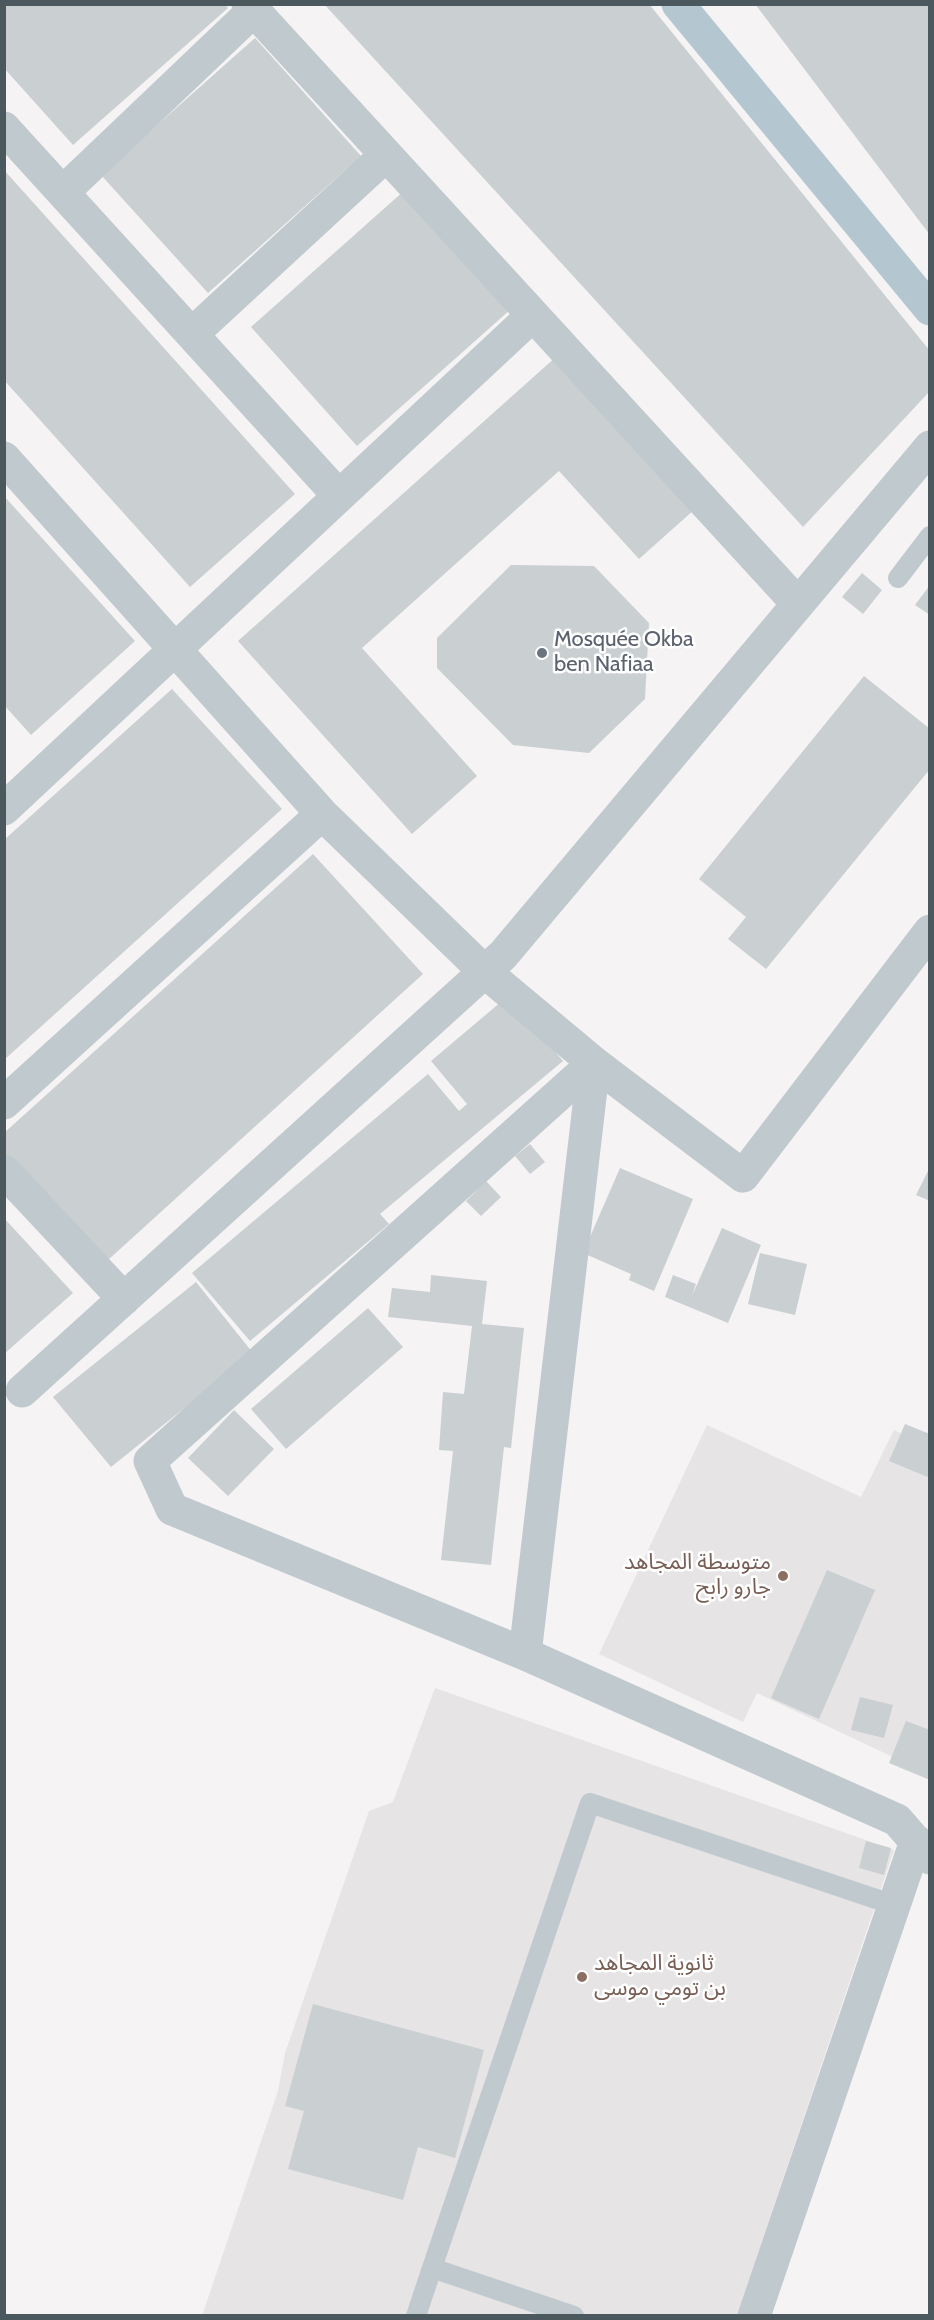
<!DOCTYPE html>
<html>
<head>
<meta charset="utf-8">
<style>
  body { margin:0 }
  #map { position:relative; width:934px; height:2320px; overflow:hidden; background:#f5f3f3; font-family:Cabin,sans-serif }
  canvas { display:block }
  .frame { position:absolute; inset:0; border:6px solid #4b595f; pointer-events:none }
</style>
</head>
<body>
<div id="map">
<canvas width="934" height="2320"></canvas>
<div class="frame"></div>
</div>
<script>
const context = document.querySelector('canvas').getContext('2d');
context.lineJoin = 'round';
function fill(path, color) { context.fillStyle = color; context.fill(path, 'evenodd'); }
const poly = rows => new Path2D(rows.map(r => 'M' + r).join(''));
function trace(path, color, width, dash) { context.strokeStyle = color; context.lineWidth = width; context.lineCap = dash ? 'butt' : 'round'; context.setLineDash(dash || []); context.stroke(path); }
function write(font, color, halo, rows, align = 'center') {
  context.font = font + ' Cabin,"Noto Sans Arabic",sans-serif'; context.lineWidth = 5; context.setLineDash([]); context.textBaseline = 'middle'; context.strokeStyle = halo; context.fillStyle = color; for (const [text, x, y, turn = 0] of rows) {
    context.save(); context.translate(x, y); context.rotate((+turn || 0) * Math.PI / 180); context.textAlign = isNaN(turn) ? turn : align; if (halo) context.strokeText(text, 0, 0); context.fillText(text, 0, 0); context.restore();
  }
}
fill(poly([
  [707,1425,861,1497,894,1430,929,1447,929,1774,757,1693,743,1722,599,1654],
  [435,1688,894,1850,737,2315,202,2316,278,2091,285,2053,369,1811,393,1802]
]), '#e6e4e4');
fill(poly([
  [4,4,225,4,228,8,73,145,4,68],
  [324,4,649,4,930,351,930,391,803,527],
  [755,4,930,4,930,235],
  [255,38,361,156,208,293,101,175],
  [4,170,295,494,190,587,4,380],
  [405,190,511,309,357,446,251,327],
  [557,356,695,509,639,559,559,471,362,648,477,776,412,834,238,641],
  [4,496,135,641,31,735,4,705],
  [511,565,594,566,649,623,645,699,589,753,513,745,437,668,437,638],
  [862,573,882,590,863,614,842,597],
  [930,585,930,615,915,605],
  [864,676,930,729,930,769,766,969,728,939,746,917,699,879],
  [172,689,282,809,4,1060,4,840],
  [313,854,423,974,97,1270,4,1169,4,1133],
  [508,996,563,1061,380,1214,389,1224,250,1341,192,1273,428,1074,459,1111,467,1104,431,1061],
  [530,1144,545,1162,530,1174,515,1156],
  [930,1167,930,1201,916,1195],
  [620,1168,693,1199,654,1291,629,1280,631,1274,583,1253],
  [486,1181,501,1197,481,1216,466,1201],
  [4,1218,73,1293,4,1354],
  [722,1228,761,1245,728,1323,665,1297,673,1275,696,1284,692,1296],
  [760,1253,807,1264,795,1315,748,1304],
  [431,1275,487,1281,482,1324,524,1328,511,1448,504,1447,491,1565,441,1560,453,1451,439,1450,443,1392,464,1394,472,1326,388,1317,392,1288,430,1292],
  [196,1282,253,1353,111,1467,53,1397],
  [368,1308,403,1347,286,1449,251,1409],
  [234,1410,274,1449,228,1496,188,1458],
  [905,1424,930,1434,930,1478,889,1461],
  [827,1570,875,1590,819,1719,771,1698],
  [860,1697,893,1705,884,1738,851,1730],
  [906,1721,930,1730,930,1780,889,1763],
  [866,1841,891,1848,884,1875,859,1868],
  [313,2004,484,2050,455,2158,418,2147,403,2200,288,2169,304,2111,285,2106]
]), '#cacfd1');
trace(poly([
  [898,578,930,536],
  [416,2316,432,2268],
  [574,2316,432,2268,590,1803,894,1905]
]), '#bfc9ce', 20);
trace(poly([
  [248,4,798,604],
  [4,128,339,496],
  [63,192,254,10],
  [192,334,386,155],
  [4,458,322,814,485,972,594,1063,743,1176,930,931],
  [4,809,533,315],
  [594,1063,150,1461,172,1509,525,1654,897,1820,930,1858],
  [4,1103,322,814],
  [4,1171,124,1299],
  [22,1391,503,955,930,447],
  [525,1654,594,1063],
  [754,2316,916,1841]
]), '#bfc9ce', 33);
trace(poly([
  [678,4,930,309]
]), '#b4c6cf', 33);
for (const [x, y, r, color] of [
  [542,653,6,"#6b7280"],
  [783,1576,6,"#8d6e63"],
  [582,1977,6,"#8d6e63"]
]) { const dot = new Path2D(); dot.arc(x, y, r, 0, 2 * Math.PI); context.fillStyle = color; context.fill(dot); trace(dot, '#fff', 2); }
write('22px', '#5b616d', '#fff', [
  ["Mosquée Okba",554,640],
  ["ben Nafiaa",554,665]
], 'left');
write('22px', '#785e54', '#fff', [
  ["متوسطة المجاهد",771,1563],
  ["جارو رابح",771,1588],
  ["ثانوية المجاهد",594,1964,"left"],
  ["بن تومي موسى",594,1989,"left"]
], 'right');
</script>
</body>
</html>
